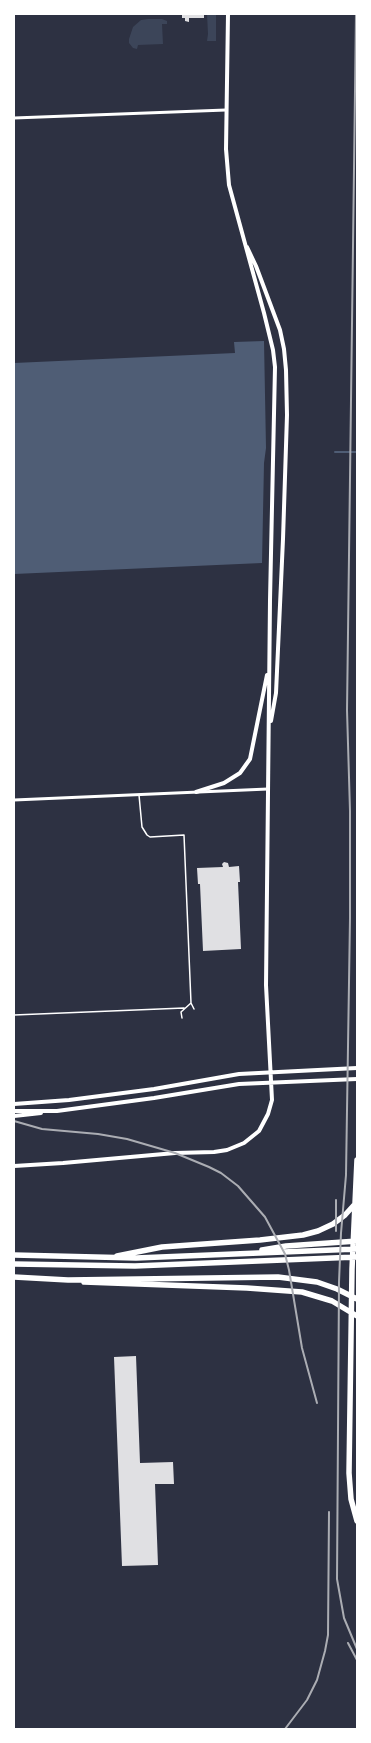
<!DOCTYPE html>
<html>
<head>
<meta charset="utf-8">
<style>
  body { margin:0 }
  #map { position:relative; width:371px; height:1743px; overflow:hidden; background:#2d3142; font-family:"Noto Sans",sans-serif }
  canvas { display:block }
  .frame { position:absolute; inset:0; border:15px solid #fff; pointer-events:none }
</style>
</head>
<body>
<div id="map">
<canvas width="371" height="1743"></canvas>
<div class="frame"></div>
</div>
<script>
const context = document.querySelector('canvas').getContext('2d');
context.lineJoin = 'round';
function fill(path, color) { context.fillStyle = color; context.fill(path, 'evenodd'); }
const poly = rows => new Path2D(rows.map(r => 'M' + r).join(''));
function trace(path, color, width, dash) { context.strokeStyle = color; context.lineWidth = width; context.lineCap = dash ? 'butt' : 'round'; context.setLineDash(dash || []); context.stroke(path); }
fill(poly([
  [207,14,216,14,216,41,207,41,208,34],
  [148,19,162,19,167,21,167,24,162,24,163,44,138,45,137,49,133,48,129,43,129,39,133,27,141,20]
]), '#3c4559');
fill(poly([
  [264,341,266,448,264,463,262,563,14,574,14,363,235,353,234,342]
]), '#4f5d75');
trace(poly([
  [335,452,356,452]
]), '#4f5d75', 2);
fill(poly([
  [182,14,204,14,204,18,189,18,189,22,185,21,185,18,182,18],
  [224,862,228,863,229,867,239,866,240,882,238,882,241,949,203,951,200,884,198,884,197,868,223,867,222,864],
  [136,1356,140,1463,173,1462,174,1484,155,1484,158,1565,122,1566,114,1357]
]), '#e0e0e3');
trace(poly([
  [139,795,142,827,147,835,150,837,184,835,191,1003,194,1009],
  [14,1015,184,1008],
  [182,1018,181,1012,191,1003]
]), '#fff', 1.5);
trace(poly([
  [14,118,226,110],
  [14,800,268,789]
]), '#fff', 3);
trace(poly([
  [247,247,256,266,280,330,284,349,286,370,287,415,283,539,276,693,271,721],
  [196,792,224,783,240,773,250,759,267,675],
  [14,1104,69,1100,154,1089,239,1074,357,1068],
  [14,1111,57,1111,154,1098,239,1084,357,1079],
  [14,1116,41,1113],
  [14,1166,63,1163,175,1153,214,1152,227,1150,244,1143,259,1131,268,1114,272,1100,266,985,270,600,275,367,273,350,264,313,229,185,226,149,228,14]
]), '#fff', 4);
trace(poly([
  [357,1160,352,1269,349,1473,351,1499,357,1521],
  [262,1250,286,1246,357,1241],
  [14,1255,136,1258,357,1249],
  [117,1256,162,1247,260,1240,303,1235,318,1231,333,1224,345,1215,355,1204],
  [14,1264,135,1266,357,1257],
  [14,1277,68,1280,278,1277,317,1282,337,1289,357,1299],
  [84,1282,247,1288,302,1292,332,1301,357,1316]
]), '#fff', 5.5);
trace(poly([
  [356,14,347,710,350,811,350,918,346,1175,341,1233,339,1282,337,1579,344,1618,357,1649],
  [14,1121,42,1129,98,1134,127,1139,175,1153,209,1167,221,1173,238,1186,265,1217,285,1254,289,1270,302,1348,317,1403],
  [336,1231,336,1200],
  [348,1643,357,1660],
  [285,1729,307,1700,317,1680,325,1651,328,1635,329,1512]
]), '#abadb3', 2);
</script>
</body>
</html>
